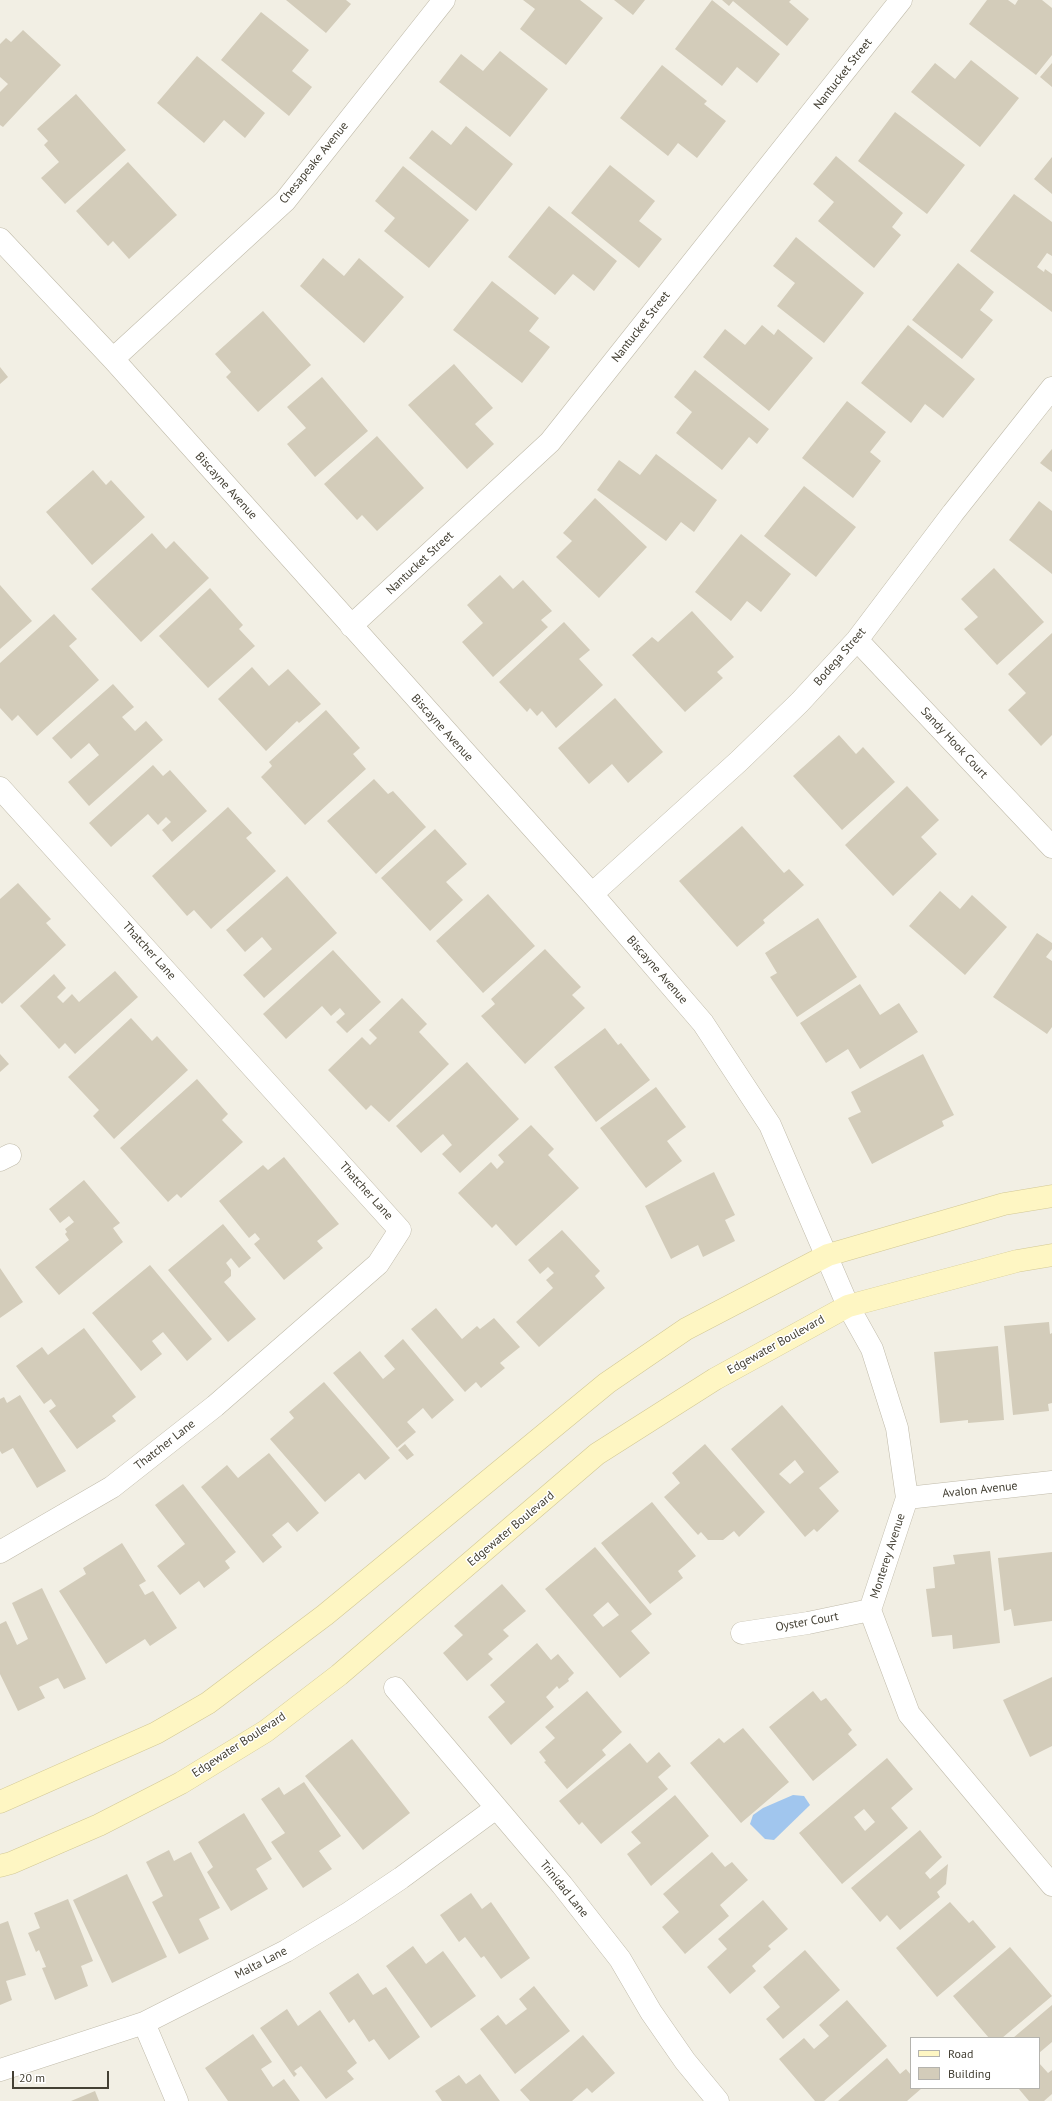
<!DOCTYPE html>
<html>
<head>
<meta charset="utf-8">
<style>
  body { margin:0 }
  #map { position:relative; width:1052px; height:2101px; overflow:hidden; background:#f2efe4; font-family:"PT Sans",sans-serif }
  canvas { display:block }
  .legend { position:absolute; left:910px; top:2037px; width:130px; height:52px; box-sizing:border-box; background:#fff; border:1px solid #b4b3ae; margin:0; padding:5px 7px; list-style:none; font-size:12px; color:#444034 }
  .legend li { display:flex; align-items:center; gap:8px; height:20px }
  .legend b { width:20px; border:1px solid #b4b3ae }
  .scale { position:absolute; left:12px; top:2071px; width:97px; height:18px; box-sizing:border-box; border:2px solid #444034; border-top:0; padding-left:5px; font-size:12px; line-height:14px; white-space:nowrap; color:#444034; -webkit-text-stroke:3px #fff; paint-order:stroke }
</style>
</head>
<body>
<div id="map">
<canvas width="1052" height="2101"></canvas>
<ul class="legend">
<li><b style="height:5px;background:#fef6c3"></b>Road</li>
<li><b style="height:11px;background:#d3ccba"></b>Building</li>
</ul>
<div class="scale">20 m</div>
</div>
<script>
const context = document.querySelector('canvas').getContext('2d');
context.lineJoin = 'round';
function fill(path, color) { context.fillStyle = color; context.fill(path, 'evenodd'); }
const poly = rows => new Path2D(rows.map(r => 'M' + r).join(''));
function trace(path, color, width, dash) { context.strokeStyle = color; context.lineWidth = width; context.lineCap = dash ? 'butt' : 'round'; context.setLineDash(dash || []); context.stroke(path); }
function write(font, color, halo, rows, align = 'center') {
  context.font = font + ' "PT Sans",sans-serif'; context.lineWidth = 3; context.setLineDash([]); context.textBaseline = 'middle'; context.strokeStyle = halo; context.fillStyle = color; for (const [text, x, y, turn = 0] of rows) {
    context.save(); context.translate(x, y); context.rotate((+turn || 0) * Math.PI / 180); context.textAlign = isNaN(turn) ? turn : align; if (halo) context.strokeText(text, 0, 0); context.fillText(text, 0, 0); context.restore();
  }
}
fill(poly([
  [793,1795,804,1796,810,1805,774,1840,765,1839,750,1824,753,1815,763,1808]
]), '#a1c6ee');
fill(poly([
  [286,0,346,0,351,4,326,33],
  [523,0,580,0,603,18,566,65,520,29,535,9],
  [614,0,645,0,633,15],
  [712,0,780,54,757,83,737,67,722,86,675,49],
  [722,0,791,0,789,2,809,19,787,46,733,1,729,6],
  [987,0,1008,0,1015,5,1018,0,1042,0,1052,8,1052,55,1036,75,969,24],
  [261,12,309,50,292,71,312,87,289,116,221,60],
  [23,30,61,65,3,127,0,125,0,92,8,84,0,77,0,44,6,38,11,42],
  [500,51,548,89,510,137,439,82,461,54,483,71],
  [197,56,265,113,245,138,224,120,204,143,157,103],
  [971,60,1019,98,980,147,911,92,935,63,955,79],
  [1052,63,1052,87,1040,77],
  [662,65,707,101,704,104,726,121,697,158,678,143,668,156,620,118],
  [76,94,126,150,65,204,41,178,59,162,44,145,48,141,37,129],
  [895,112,965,165,927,214,858,161],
  [466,126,513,164,476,211,409,158,432,130,451,145],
  [836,156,903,213,892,227,901,235,874,268,818,221,834,202,813,184],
  [1052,157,1052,194,1034,179],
  [128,162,177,215,129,259,113,241,108,246,76,211],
  [610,165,655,201,639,221,662,239,639,268,571,213],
  [403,166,469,220,429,268,384,231,395,218,375,201],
  [1014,194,1052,222,1052,256,1047,253,1037,267,1044,272,1045,269,1052,274,1052,312,970,251],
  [549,206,617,261,594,291,573,274,555,295,508,257],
  [796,237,864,293,824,343,777,306,795,283,773,266],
  [323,258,344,276,359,258,404,297,364,343,300,286],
  [958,263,994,292,980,310,993,320,962,359,912,320],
  [492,281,539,318,529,331,550,347,522,383,453,330],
  [263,311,311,365,258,412,226,377,231,372,215,354],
  [762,325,774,335,778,329,813,358,769,411,703,357,725,329,745,345],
  [908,325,975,379,943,418,925,404,911,423,861,383],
  [454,364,493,408,475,424,494,444,467,469,408,405],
  [0,367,8,377,0,384],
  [695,370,769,429,757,444,749,437,722,470,676,433,692,412,674,397],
  [322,377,368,431,315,477,287,444,306,428,287,407],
  [847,401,886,432,870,452,881,461,853,498,802,458],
  [377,436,424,488,377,531,362,515,357,520,324,484],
  [1052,449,1052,472,1040,463],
  [656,454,717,500,694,532,681,522,666,541,597,490,619,460,640,475],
  [93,470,106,485,111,480,145,517,92,565,46,512],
  [804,486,856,527,816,577,764,536],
  [595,498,647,547,599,598,556,557,572,541,563,533],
  [1039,501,1052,511,1052,574,1009,540],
  [152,533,166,549,174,541,209,578,141,642,91,589],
  [741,534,791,574,761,612,747,601,731,621,695,592],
  [994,568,1044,622,997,665,964,629,978,617,961,599],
  [500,575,513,589,523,580,552,611,541,620,548,627,493,677,462,642,483,623,467,605],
  [0,585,32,621,0,649],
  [210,588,243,625,239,629,255,646,208,688,159,636],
  [692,611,734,657,717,672,723,678,685,712,632,655,652,637,658,642],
  [54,614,77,639,69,646,99,680,37,736,18,715,12,721,0,708,0,663],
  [564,622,590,650,579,659,603,685,556,728,542,711,537,716,530,708,527,712,499,682],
  [1052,633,1052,735,1041,746,1008,710,1026,693,1008,674],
  [252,667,269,686,288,669,321,704,299,723,297,721,266,751,218,699],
  [113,684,134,707,122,717,135,731,146,721,163,740,89,806,68,782,99,755,89,743,71,759,52,738],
  [615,698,663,752,628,783,612,764,589,784,558,748],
  [326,710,360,748,353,754,366,769,305,825,261,777,272,766,269,762],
  [839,735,856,754,863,747,895,782,842,830,793,776],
  [153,765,163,776,170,770,207,811,172,842,162,830,171,822,166,817,158,825,148,814,111,847,89,823],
  [374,779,388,794,393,791,426,827,376,874,327,821],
  [907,786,939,820,921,837,937,854,893,896,845,845],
  [228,807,252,833,246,838,276,871,211,929,194,910,187,916,152,876],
  [742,826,784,873,789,869,804,885,763,920,765,923,737,947,679,881],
  [435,829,467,864,446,882,463,900,430,931,381,878],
  [287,876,337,933,264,998,243,975,272,949,262,937,245,952,226,930],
  [18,883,51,919,46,923,66,945,2,1004,0,1002,0,899],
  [940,891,960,909,972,895,1007,927,965,975,909,926],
  [488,894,535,946,483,993,436,941],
  [818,918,857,977,797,1017,770,977,777,973,765,953],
  [1037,933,1052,943,1052,949,1046,957,1052,961,1052,1027,1047,1034,993,997],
  [545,949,581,987,572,995,585,1008,525,1064,481,1016,495,1004,491,999],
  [333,950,381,1002,347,1033,336,1022,345,1014,340,1008,331,1016,322,1006,286,1039,263,1014],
  [115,971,138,997,75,1054,65,1043,59,1049,20,1006,54,974,66,988,57,997,63,1003,72,994,79,1002],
  [860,984,880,1015,899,1003,918,1032,860,1069,848,1049,826,1063,800,1023],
  [402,998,427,1024,419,1032,449,1064,389,1122,371,1105,366,1110,328,1070,362,1037,370,1045,377,1038,369,1030],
  [131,1018,152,1041,157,1036,188,1070,114,1139,93,1116,99,1110,68,1077],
  [605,1028,618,1045,621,1043,650,1080,596,1122,554,1067],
  [0,1054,9,1064,0,1072],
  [923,1054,954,1115,942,1121,944,1126,872,1164,848,1118,861,1112,851,1092],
  [467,1062,519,1119,460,1173,442,1154,452,1145,443,1134,421,1153,396,1126],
  [197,1079,228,1114,222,1120,243,1142,181,1198,177,1194,168,1202,120,1148],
  [656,1087,686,1127,667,1141,682,1161,646,1188,600,1128],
  [531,1125,554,1149,548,1155,579,1188,516,1246,496,1224,492,1228,458,1193,491,1162,497,1169,504,1162,498,1155],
  [284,1157,339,1224,317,1241,323,1248,284,1280,254,1244,260,1239,255,1233,249,1238,219,1201,263,1165,268,1170],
  [714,1172,735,1215,725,1220,735,1241,703,1257,698,1245,671,1259,645,1206],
  [84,1180,120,1223,113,1228,123,1242,59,1295,35,1267,69,1240,65,1234,67,1232,65,1229,74,1222,69,1216,60,1223,49,1209],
  [223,1224,251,1258,239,1268,231,1258,226,1263,231,1270,231,1276,224,1282,256,1319,228,1342,168,1270],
  [562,1230,600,1271,595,1276,605,1288,539,1347,516,1322,553,1288,546,1280,554,1273,548,1267,540,1274,528,1260],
  [150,1265,212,1339,187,1361,163,1332,152,1341,162,1354,141,1371,92,1313],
  [0,1268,23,1302,0,1318],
  [436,1308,462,1339,477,1326,480,1329,494,1318,520,1347,500,1363,505,1368,481,1388,476,1382,465,1392,411,1329],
  [1049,1322,1050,1334,1052,1333,1052,1403,1048,1404,1049,1411,1013,1415,1004,1326],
  [84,1328,136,1397,112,1416,116,1421,77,1449,49,1411,56,1406,51,1399,44,1404,16,1366,42,1347,48,1355],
  [403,1339,454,1400,432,1419,423,1408,407,1422,416,1432,397,1448,333,1373,360,1351,383,1379,395,1369,384,1356],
  [998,1346,1004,1420,968,1423,968,1420,940,1423,934,1352],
  [324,1382,390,1458,365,1480,359,1473,325,1502,270,1439,294,1418,289,1412],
  [20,1395,66,1471,37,1488,13,1448,2,1454,0,1451,0,1399,4,1397,7,1403],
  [782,1405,839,1472,819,1488,839,1511,817,1532,814,1529,805,1537,731,1449],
  [795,1460,804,1472,790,1484,779,1474],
  [405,1444,414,1455,407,1460,398,1450],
  [705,1444,765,1512,739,1537,734,1531,723,1540,708,1540,701,1532,698,1535,664,1497,680,1483,672,1473],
  [269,1453,319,1513,297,1532,288,1522,272,1535,282,1547,263,1563,201,1487,227,1465,238,1478],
  [183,1484,236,1552,225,1561,230,1568,204,1588,199,1581,180,1595,157,1566,185,1544,155,1505],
  [652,1502,696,1556,678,1571,683,1578,650,1604,601,1543],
  [122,1543,146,1581,139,1585,145,1595,153,1591,177,1628,150,1646,145,1639,106,1664,59,1591,86,1574,83,1568],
  [595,1547,652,1614,631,1631,650,1653,620,1678,545,1589],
  [608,1602,619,1615,603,1627,593,1615],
  [990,1551,1000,1643,953,1649,952,1635,932,1637,926,1589,935,1588,933,1567,955,1564,953,1555],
  [1052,1552,1052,1621,1014,1626,1011,1609,1004,1611,998,1558],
  [502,1584,526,1611,503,1630,509,1636,488,1654,493,1659,467,1681,443,1653,463,1635,454,1626],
  [42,1588,86,1679,64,1689,58,1678,39,1687,45,1698,18,1711,0,1674,0,1624,6,1621,17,1645,28,1639,12,1603],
  [537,1643,551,1660,558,1654,574,1673,568,1679,569,1681,559,1689,557,1686,546,1697,554,1707,511,1745,488,1717,505,1702,490,1685],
  [1052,1677,1052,1746,1030,1757,1003,1700],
  [587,1691,622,1732,602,1750,606,1755,567,1789,544,1762,546,1761,539,1752,555,1738,545,1727],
  [813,1691,821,1701,826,1698,852,1730,848,1734,857,1745,813,1781,769,1727],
  [743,1728,789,1782,741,1823,690,1763,719,1738,724,1743],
  [352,1739,410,1813,363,1850,305,1776],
  [630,1743,647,1763,659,1752,671,1766,658,1777,668,1789,601,1844,582,1822,579,1825,559,1801],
  [887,1758,913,1789,891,1808,908,1828,842,1884,799,1833],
  [864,1809,875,1822,865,1831,854,1817],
  [304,1782,341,1836,319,1851,332,1869,303,1888,271,1842,285,1833,261,1799,279,1787,284,1795],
  [675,1795,709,1836,651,1886,627,1854,641,1843,631,1832],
  [244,1813,272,1859,256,1869,268,1889,231,1911,207,1872,213,1867,198,1842],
  [920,1830,942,1857,925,1873,930,1879,948,1864,946,1884,937,1892,940,1897,900,1930,887,1915,880,1922,851,1888],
  [169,1850,174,1861,191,1852,220,1908,199,1919,209,1939,179,1954,152,1902,163,1896,146,1862],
  [712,1852,725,1867,732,1862,748,1880,720,1905,729,1916,685,1954,662,1927,679,1912,663,1894],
  [127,1874,167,1957,112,1983,73,1900],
  [471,1893,482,1909,491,1902,530,1958,501,1979,484,1956,481,1958,465,1937,459,1942,440,1915],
  [68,1899,93,1961,81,1966,88,1986,55,2000,42,1968,46,1967,39,1950,36,1952,28,1933,40,1928,34,1913],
  [763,1900,788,1929,768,1946,771,1949,752,1966,756,1971,730,1994,707,1967,727,1949,718,1939],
  [950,1902,969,1923,973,1920,996,1947,937,1997,896,1948],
  [8,1921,26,1975,6,1981,12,2000,0,2005,0,1924],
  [413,1946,426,1964,443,1951,476,1996,431,2028,386,1966],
  [1010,1947,1052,1996,1002,2038,989,2038,953,1996],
  [805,1950,840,1990,783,2039,766,2019,780,2007,763,1987],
  [358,1973,373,1995,386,1987,420,2037,389,2060,374,2039,369,2042,354,2019,349,2023,329,1993],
  [534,1986,570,2031,515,2074,480,2029,498,2015,506,2025,527,2009,519,1999],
  [847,2000,887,2046,824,2101,815,2101,779,2059,804,2038,814,2049,829,2036,819,2025],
  [1052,2005,1052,2042,1039,2053,1039,2038,1013,2038],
  [287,2009,298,2026,320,2010,357,2063,347,2071,354,2079,326,2099,301,2066,294,2071,297,2074,294,2077,260,2028],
  [253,2034,272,2062,261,2069,273,2087,284,2079,300,2101,228,2101,205,2068],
  [583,2035,615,2073,592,2093,587,2088,572,2101,530,2101,520,2090],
  [887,2058,900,2074,906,2069,911,2075,911,2088,922,2088,907,2101,838,2101],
  [1039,2063,1048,2073,1052,2070,1052,2094,1044,2101,1029,2101,1018,2088,1039,2088],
  [480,2074,500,2101,442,2101,435,2091,459,2075,466,2084],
  [95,2091,99,2101,71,2101]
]), '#d3ccba');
const street = poly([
  [0,239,113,359,592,894,703,1023,770,1125,848,1306,872,1349,897,1428,907,1498,870,1610,909,1714,1052,1885],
  [113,359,285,201,444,0],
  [351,626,550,442,901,0],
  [857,640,1052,847],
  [0,788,400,1230,378,1264,215,1406,112,1487,0,1552],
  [592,894,739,761,800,702,857,640,953,513,1052,388],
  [0,1160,10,1155],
  [907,1498,1052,1482],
  [742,1633,808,1623,870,1610],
  [395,1688,562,1885,620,1959,651,2012,685,2061,718,2101],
  [144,2023,177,2101],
  [0,2070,144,2023,286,1951,349,1913,401,1878,496,1808]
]);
const secondary = poly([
  [0,1802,156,1733,208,1703,325,1615,607,1383,686,1329,828,1255,1004,1204,1052,1196],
  [0,1866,11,1863,99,1825,181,1783,266,1731,339,1675,597,1454,715,1379,848,1306,1017,1261,1052,1255]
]);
trace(street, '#c0bbaa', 23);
trace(secondary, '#d2c895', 23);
trace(street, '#fff', 22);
trace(secondary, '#fef6c3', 22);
write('12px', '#444034', '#fff', [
  ["Nantucket Street",843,74,-52],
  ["Chesapeake Avenue",314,163,-51],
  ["Nantucket Street",641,327,-52],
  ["Biscayne Avenue",226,486,48],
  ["Nantucket Street",420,563,-43],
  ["Bodega Street",840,657,-49],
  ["Biscayne Avenue",442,728,48],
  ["Sandy Hook Court",954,743,47],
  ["Thatcher Lane",149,951,48],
  ["Biscayne Avenue",657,970,49],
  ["Thatcher Lane",366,1191,48],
  ["Edgewater Boulevard",776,1345,-29],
  ["Thatcher Lane",165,1445,-38],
  ["Avalon Avenue",980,1490,-6],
  ["Edgewater Boulevard",511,1529,-40],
  ["Monterey Avenue",888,1556,-72],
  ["Oyster Court",807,1622,-10],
  ["Edgewater Boulevard",239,1745,-33],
  ["Trinidad Lane",564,1889,51],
  ["Malta Lane",261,1963,-27]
]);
</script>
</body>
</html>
